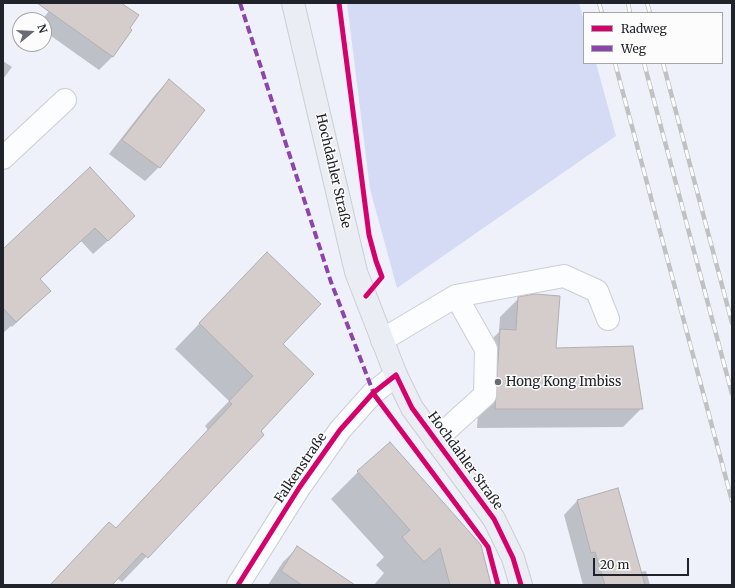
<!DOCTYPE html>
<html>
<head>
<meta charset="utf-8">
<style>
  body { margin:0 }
  #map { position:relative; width:735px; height:588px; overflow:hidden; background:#eef1f9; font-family:Merriweather,serif }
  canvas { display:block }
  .frame { position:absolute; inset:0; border:4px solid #21232a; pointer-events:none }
  .legend { position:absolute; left:583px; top:12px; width:140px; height:52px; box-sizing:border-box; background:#fcfcfc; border:1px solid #a4a5a8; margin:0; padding:5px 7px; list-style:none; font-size:12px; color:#21232a }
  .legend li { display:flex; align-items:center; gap:8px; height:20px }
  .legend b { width:20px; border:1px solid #a4a5a8 }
  .north { position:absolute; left:12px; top:12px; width:40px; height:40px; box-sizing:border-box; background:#fcfcfc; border:1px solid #a4a5a8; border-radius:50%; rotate:72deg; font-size:11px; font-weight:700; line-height:16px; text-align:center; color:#21232a }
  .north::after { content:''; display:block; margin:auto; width:14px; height:18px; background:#696b72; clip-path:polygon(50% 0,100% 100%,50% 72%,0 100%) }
  .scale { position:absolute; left:593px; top:558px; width:96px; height:18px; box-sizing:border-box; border:2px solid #21232a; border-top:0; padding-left:5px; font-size:12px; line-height:14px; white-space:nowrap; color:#21232a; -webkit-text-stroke:3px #fcfcfc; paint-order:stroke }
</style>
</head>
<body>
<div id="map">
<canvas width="735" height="588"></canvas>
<div class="frame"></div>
<ul class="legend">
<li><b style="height:5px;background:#d6006c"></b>Radweg</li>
<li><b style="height:5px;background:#8e44ad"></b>Weg</li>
</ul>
<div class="north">N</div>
<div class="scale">20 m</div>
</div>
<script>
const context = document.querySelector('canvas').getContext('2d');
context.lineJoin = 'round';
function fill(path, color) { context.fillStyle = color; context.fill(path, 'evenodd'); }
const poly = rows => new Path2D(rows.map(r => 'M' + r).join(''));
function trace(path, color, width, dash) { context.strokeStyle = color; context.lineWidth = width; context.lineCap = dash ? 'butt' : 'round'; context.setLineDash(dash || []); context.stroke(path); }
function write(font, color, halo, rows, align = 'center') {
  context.font = font + ' Merriweather,serif'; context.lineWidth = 3; context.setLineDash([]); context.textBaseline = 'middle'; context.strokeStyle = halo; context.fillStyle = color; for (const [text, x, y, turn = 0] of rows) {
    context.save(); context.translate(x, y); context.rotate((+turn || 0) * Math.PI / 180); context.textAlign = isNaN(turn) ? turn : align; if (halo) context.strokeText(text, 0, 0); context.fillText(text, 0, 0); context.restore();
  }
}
fill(poly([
  [347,3,579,3,584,21,584,63,596,63,616,136,397,288,370,189]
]), '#d5dbf4');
fill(poly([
  [55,3,119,3,113,56,99,70,44,31,44,20,42,20],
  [3,61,12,67,3,79],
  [169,80,159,167,145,181,109,154,156,94],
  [90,168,120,230,93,254,81,241,39,280,50,291,12,327,11,326,3,333,3,250],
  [242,279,282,344,259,431,263,435,122,582,117,578,111,585,50,585,115,529,208,430,205,426,229,401,175,349],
  [519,298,555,349,642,408,623,427,477,428,482,349,499,332,500,317],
  [358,472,490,585,374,585,384,573,376,565,384,557,331,499],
  [577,501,640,572,646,571,650,585,583,585,564,515],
  [298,547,353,585,268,585,283,562]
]), '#0003');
const building = poly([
  [37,3,121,3,139,15,130,28,132,30,113,57,37,3],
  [169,79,205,110,160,168,122,140,169,79],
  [90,167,135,216,108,241,95,228,40,279,51,291,16,322,3,308,3,249,90,167],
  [267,252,321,304,283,344,314,374,261,431,264,435,148,558,142,553,112,585,50,585,109,522,116,528,232,404,229,401,253,376,199,323,267,252],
  [535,294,560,296,556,348,633,346,643,409,495,409,500,329,516,330,518,297,535,294],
  [390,442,481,545,491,585,450,585,440,548,424,562,402,537,410,530,357,471,390,442],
  [618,488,645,585,605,585,595,552,591,553,577,500,618,488],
  [297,546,309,554,355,585,302,585,281,571,297,546]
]);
fill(building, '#d5cdcb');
trace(building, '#b0aeb0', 1);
const minor = poly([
  [3,158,65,100],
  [382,340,456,296,564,276,597,291,608,319],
  [435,440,485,395,486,349,456,296],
  [238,585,299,488,340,430,373,393,396,375]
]);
const major = poly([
  [293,3,356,272,396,375,412,408,494,519,513,558,521,585]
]);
trace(minor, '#ccced5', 24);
trace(major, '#ccced2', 24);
trace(minor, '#fcfdfe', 22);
trace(major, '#ebedf4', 22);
const rail = poly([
  [599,3,602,13],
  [628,3,630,13],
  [647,3,650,13],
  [615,63,732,501],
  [644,63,732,394],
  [663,63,732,323]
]);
trace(rail, '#bfc1c3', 4.5);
trace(rail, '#fcfcfc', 3, [9]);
trace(poly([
  [240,3,331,282,374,394]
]), '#8e44ad', 4, [8, 4]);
trace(poly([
  [339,3,369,235,376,261,382,277,366,296],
  [373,393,488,547,498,585],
  [238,585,299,488,340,430,373,393,396,375,412,408,494,519,513,558,521,585]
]), '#d6006c', 5);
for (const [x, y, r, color] of [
  [498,382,4,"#696b72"]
]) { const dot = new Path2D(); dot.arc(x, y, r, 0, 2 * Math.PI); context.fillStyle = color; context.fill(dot); trace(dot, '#fcfcfc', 1.5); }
write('13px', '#21232a', '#fcfcfc', [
  ["Hochdahler Straße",333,171,77],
  ["Hochdahler Straße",465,461,54],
  ["Falkenstraße",301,468,-56]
]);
write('13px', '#21232a', '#fcfcfc', [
  ["Hong Kong Imbiss",506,382]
], 'left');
</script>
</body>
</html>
